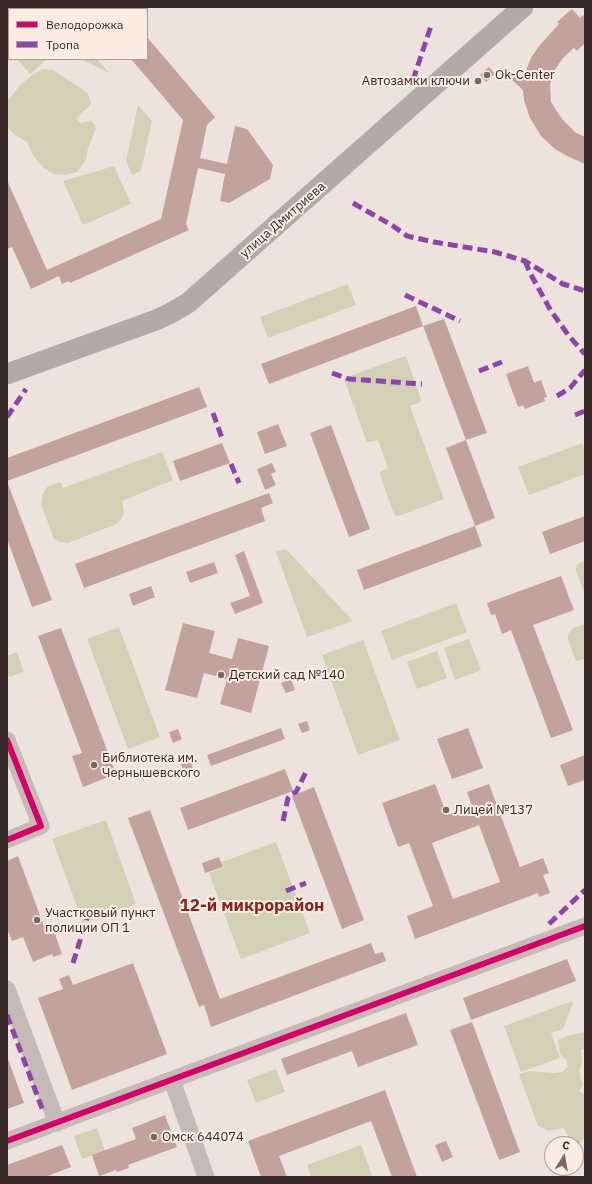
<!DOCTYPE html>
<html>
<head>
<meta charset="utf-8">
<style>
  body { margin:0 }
  #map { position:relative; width:592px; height:1184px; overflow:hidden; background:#ede3dd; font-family:"IBM Plex Sans",sans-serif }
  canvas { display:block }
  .frame { position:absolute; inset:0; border:8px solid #352825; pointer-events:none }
  .legend { position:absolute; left:8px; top:8px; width:140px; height:52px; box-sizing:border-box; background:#faece3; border:1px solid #ab9e97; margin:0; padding:5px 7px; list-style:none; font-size:12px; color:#352825 }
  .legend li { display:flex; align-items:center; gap:8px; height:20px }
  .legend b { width:20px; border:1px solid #ab9e97 }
  .north { position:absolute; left:544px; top:1136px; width:40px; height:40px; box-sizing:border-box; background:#faece3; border:1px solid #ab9e97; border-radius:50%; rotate:11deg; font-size:11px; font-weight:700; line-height:16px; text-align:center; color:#352825 }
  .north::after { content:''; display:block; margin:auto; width:14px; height:18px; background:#756965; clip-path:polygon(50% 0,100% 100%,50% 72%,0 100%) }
</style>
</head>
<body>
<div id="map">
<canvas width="592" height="1184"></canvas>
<div class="frame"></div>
<ul class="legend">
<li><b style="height:5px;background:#d6006c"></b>Велодорожка</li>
<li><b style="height:5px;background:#8e44ad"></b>Тропа</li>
</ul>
<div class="north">С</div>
</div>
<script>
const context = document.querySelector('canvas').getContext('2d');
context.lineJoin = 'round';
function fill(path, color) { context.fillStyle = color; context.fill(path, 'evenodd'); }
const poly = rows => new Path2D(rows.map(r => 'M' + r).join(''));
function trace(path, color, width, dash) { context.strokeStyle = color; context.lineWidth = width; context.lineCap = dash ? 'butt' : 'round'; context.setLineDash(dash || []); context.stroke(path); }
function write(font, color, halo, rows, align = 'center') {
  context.font = font + ' "IBM Plex Sans",sans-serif'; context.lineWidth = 4; context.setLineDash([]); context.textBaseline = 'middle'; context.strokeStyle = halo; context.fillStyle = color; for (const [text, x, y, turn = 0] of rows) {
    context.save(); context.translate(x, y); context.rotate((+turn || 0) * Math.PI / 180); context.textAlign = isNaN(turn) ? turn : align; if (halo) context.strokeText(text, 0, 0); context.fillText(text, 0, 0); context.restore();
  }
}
fill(poly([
  [17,59,47,59,30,74],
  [81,59,97,59,109,73],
  [43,69,53,70,87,92,91,103,87,109,81,113,77,119,80,123,92,121,96,128,88,148,86,160,77,172,66,175,54,174,44,168,34,157,27,142,15,135,7,127,7,100,11,97,20,85,32,75],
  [138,105,152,121,141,171,132,175,126,161],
  [114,166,131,204,83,225,63,181],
  [348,284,356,305,268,338,260,317],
  [405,356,407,359,421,400,419,403,410,406,444,499,399,516,396,516,394,514,380,475,380,472,388,468,378,440,370,442,367,442,366,440,344,379,347,377],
  [582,443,585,451,585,474,529,495,518,467],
  [162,452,173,480,122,501,124,511,123,516,119,522,114,525,68,543,60,542,54,539,41,504,43,494,47,487,60,482,63,488],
  [286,549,353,621,307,637,276,552],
  [585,561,585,594,576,571,576,567,579,563],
  [456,603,467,632,392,660,381,631],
  [585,624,585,659,577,661,575,659,568,640,568,634,573,628],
  [119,627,160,737,128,749,87,639],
  [469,639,481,670,455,680,444,648],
  [363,640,400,740,358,755,322,655],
  [437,651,447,678,417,689,407,662],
  [17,652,24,672,9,677,7,670,7,656],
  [106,820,136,904,83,923,52,839],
  [276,842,310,933,241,959,209,873,224,868,222,862],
  [572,1001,573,1003,563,1029,551,1033,560,1058,521,1072,504,1026],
  [585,1032,585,1048,581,1050,582,1064,579,1071,583,1085,579,1091,585,1095,585,1137,576,1147,576,1144,572,1144,564,1128,548,1131,538,1126,519,1074,529,1071,554,1073,562,1072,568,1067,566,1060,560,1054,558,1040,567,1036],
  [276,1069,285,1092,256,1103,247,1080],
  [97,1128,105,1151,82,1159,74,1136],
  [361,1145,372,1175,366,1177,311,1177,307,1165]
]), '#d2d1b6');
fill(poly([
  [572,9,580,18,585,14,585,43,577,51,574,48,563,58,554,71,550,85,551,102,562,119,576,133,585,137,585,164,567,156,555,149,541,136,530,118,524,100,523,90,511,79,517,72,523,78,531,58,539,46,559,24,557,22],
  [147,37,215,117,207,125,200,158,227,164,235,126,247,129,273,165,270,179,229,203,220,201,225,174,198,168,186,224,189,230,70,283,69,281,62,284,59,276,31,289,12,247,7,249,7,180,47,270,161,219,183,120,131,59,147,59],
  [489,67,495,74,486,82,480,75],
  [416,306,423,326,269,384,261,364],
  [444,319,487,433,466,440,423,326],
  [528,366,534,383,541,380,547,397,544,398,545,401,525,409,523,405,518,407,506,374],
  [199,387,207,407,7,481,7,458],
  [278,424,287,446,265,454,257,432],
  [331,425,370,529,349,537,310,433],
  [466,440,495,518,475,526,446,448],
  [222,443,230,463,180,481,173,461],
  [272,463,276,472,271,474,276,485,265,490,257,469],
  [7,484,8,484,52,600,32,607,7,539],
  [269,493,273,503,261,508,265,521,84,588,75,564],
  [585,516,585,541,550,554,542,532],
  [475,526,482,546,364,590,357,570],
  [244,551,263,603,235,614,230,603,250,596,235,555],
  [214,562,218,573,190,583,186,572],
  [561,576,574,610,533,625,573,730,551,738,511,630,502,634,495,614,491,615,487,603],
  [151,586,155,597,133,606,129,594],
  [183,623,215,631,209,653,232,659,238,638,269,646,251,713,220,704,227,679,204,673,197,698,165,690],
  [61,628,116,774,83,787,72,756,82,753,38,636],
  [291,679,295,690,286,693,281,683],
  [307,721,310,730,302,733,298,724],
  [281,728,285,739,211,766,207,755],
  [468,728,483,768,452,779,437,739],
  [178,729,182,739,173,743,169,732],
  [585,755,585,780,568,786,560,765],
  [190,760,194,771,185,775,181,764],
  [285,769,293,791,188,830,180,808],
  [435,784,447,815,472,806,467,792,489,784,520,867,543,858,549,873,543,875,550,893,539,897,538,893,415,939,407,916,433,906,409,843,398,847,382,803],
  [479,825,500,882,453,899,432,843],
  [314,787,364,920,342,929,292,796],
  [150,810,220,999,371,943,375,954,383,952,386,961,211,1027,204,1005,199,1007,128,818],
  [18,856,45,929,52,926,62,954,53,957,52,954,33,962,23,937,12,941,7,929,7,861],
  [219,857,223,867,205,873,202,863],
  [567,959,576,981,471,1020,463,998],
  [133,963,167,1054,72,1090,38,998,63,989,59,979,69,975,73,985],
  [406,1013,418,1045,358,1067,352,1051,287,1075,281,1059],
  [472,1022,520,1152,499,1160,450,1030],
  [8,1059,24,1103,7,1109,7,1060],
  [385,1090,417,1177,392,1177,371,1121,279,1156,287,1177,261,1177,248,1141],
  [165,1115,177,1147,128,1165,129,1168,117,1172,116,1170,99,1176,92,1155,136,1139,132,1128],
  [446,1141,453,1157,442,1162,435,1145],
  [62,1145,71,1167,45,1177,7,1177,7,1165]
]), '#c2a29d');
trace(poly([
  [7,740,41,826,7,840],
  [7,989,57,1123],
  [172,1080,206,1177],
  [7,1141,585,926]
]), '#c5bbb6', 17);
trace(poly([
  [7,374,156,320,169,314,188,303,523,7]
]), '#b3a9a6', 21);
trace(poly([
  [413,80,432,23],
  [353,203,393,226,407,236,434,242,495,252,525,261,563,284,585,291],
  [525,261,530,273,551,311,569,336,585,354],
  [405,295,460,321],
  [479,371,502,362],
  [332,373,349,379,422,384],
  [557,396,570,388,585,370],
  [213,413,223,441],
  [575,415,585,411],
  [7,417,26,389],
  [231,464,239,483],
  [283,821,288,798,291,794,296,792,307,770],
  [286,891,306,883],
  [549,924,585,890],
  [73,963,87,918],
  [7,1015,43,1111]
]), '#8e44ad', 5, [10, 5]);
trace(poly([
  [7,740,41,826,7,840],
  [7,1141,585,926]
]), '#d6006c', 6);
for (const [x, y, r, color] of [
  [487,75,4,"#756965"],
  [478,81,4,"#756965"],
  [221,675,4,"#756965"],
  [94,765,4,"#756965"],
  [446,810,4,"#756965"],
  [37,920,4,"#756965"],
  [154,1137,4,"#756965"]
]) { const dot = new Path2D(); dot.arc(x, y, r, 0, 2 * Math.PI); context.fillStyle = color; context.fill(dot); trace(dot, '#faece3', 1.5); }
write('13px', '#352825', '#faece3', [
  ["Ok-Center",495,75],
  ["Автозамки ключи",470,81,"right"],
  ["Детский сад №140",229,675],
  ["Библиотека им.",102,758],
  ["Чернышевского",102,773],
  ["Лицей №137",454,810],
  ["Участковый пункт",45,913],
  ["полиции ОП 1",45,928],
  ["Омск 644074",162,1137]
], 'left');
write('13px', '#352825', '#faece3', [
  ["улица Дмитриева",283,220,-41]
]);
write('bold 17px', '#892119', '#faece3', [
  ["12-й микрорайон",252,906]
]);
</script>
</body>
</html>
